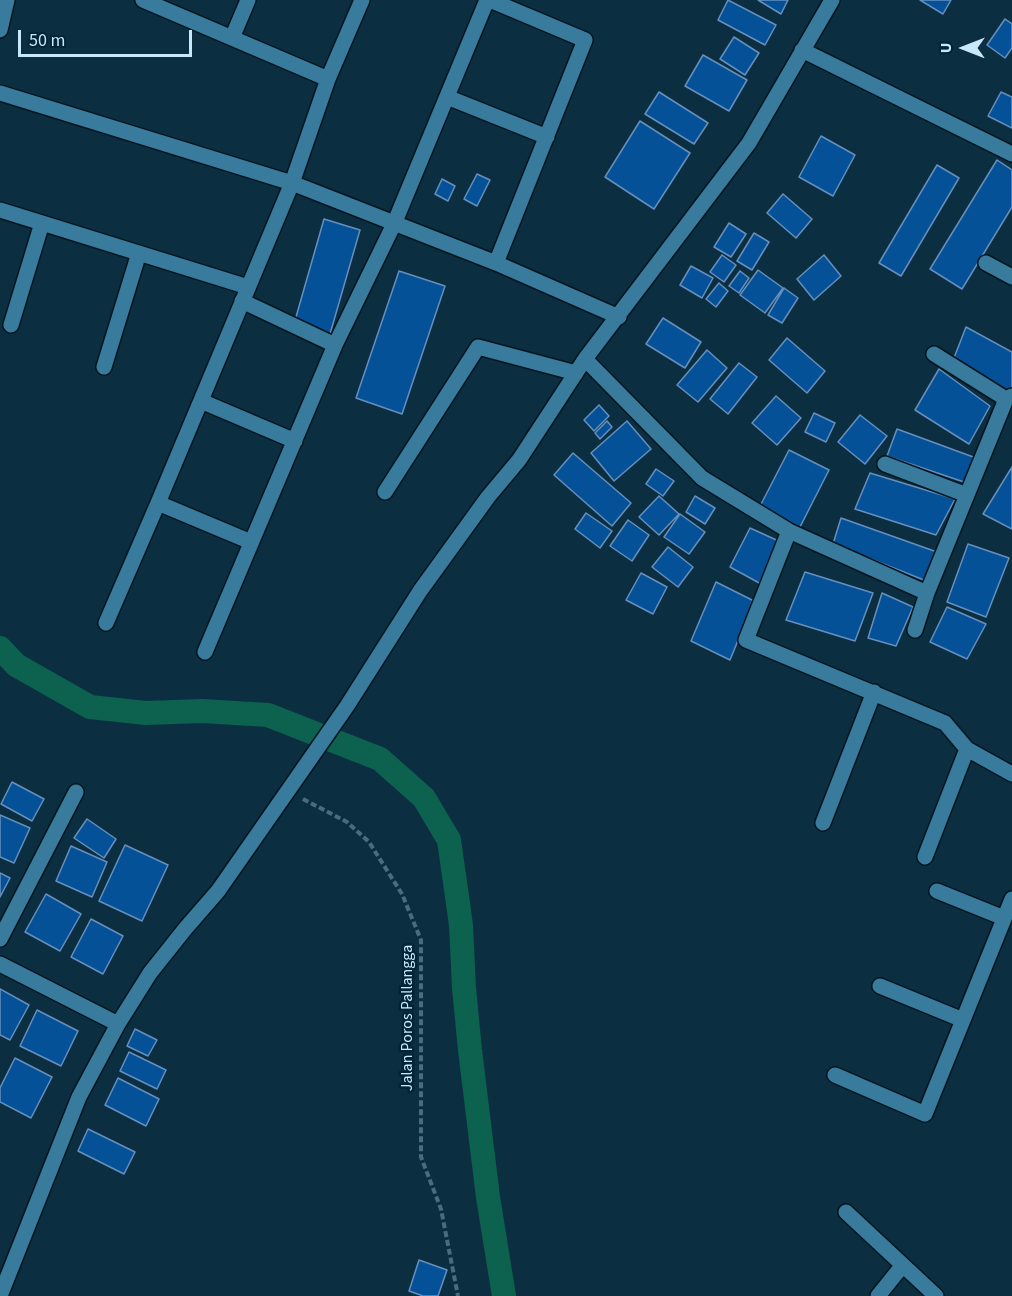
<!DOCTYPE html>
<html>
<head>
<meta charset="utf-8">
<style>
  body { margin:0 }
  #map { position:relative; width:1012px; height:1296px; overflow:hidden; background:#0b2f40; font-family:"Source Sans 3",sans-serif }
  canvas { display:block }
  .north { position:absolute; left:934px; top:18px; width:60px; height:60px; -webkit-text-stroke:4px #012536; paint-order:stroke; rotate:270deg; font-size:16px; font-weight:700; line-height:24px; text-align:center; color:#c8e8fa }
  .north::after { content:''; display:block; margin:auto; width:21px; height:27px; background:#c8e8fa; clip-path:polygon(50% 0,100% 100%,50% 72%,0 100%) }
  .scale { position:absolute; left:18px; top:30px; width:174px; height:27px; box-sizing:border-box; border:3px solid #c8e8fa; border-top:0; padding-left:8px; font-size:18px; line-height:21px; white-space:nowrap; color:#c8e8fa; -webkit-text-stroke:4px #012536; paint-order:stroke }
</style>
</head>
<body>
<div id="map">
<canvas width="1012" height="1296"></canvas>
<div class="north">U</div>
<div class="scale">50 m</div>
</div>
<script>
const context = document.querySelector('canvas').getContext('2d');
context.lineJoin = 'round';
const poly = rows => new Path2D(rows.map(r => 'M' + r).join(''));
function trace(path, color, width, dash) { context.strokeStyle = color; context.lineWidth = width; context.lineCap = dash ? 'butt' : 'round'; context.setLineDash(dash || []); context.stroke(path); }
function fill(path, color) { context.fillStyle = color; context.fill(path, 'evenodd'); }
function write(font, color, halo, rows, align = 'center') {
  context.font = font + ' "Source Sans 3",sans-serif'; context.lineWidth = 5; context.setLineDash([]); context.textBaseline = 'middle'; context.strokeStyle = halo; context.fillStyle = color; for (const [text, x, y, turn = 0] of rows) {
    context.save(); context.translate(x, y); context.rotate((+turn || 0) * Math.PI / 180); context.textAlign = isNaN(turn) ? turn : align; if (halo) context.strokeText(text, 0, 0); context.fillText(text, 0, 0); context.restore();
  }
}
trace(poly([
  [0,648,16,665,90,707,146,713,202,711,268,715,380,759,424,798,449,840,461,925,464,988,470,1050,488,1197,504,1296]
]), '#0c614f', 24);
const building = poly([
  [728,0,776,25,765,45,718,20,728,0],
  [758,0,788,0,781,14,758,0],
  [920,0,951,0,943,14,920,0],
  [1005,19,1012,24,1012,48,1005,58,987,45,1005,19],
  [734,37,759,53,745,75,720,59,734,37],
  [703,55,747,80,729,111,685,86,703,55],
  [659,92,708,123,694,144,645,114,659,92],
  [1001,92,1012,97,1012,128,988,116,1001,92],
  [640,121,690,153,654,209,605,177,640,121],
  [821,136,855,155,833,196,799,177,821,136],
  [997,160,1012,170,1012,207,962,289,930,269,997,160],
  [937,165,959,178,901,276,879,263,937,165],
  [477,174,490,180,477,206,464,199,477,174],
  [442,179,455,186,448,201,435,194,442,179],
  [783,194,812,219,796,238,767,213,783,194],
  [324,219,360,230,328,341,292,331,324,219],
  [729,223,746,234,731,257,714,247,729,223],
  [754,233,769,242,752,270,737,261,754,233],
  [722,255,736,265,724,282,710,272,722,255],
  [824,255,841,276,814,300,797,279,824,255],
  [691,266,713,278,702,298,680,285,691,266],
  [758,270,783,288,765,313,740,295,758,270],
  [399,271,445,286,402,414,356,398,399,271],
  [740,271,749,278,739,293,729,286,740,271],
  [719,283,728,291,716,307,706,299,719,283],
  [784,288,798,298,782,323,768,315,784,288],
  [663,318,701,342,685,368,646,344,663,318],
  [966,327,1012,352,1012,393,952,363,966,327],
  [787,338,825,371,807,393,769,360,787,338],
  [707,350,727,368,698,402,677,385,707,350],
  [739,363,757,377,728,414,710,399,739,363],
  [939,369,990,406,969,444,915,410,939,369],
  [776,396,801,418,777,445,752,423,776,396],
  [599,405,609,416,594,431,584,420,599,405],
  [814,413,835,423,826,442,805,432,814,413],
  [860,415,887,436,865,464,838,442,860,415],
  [607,421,612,427,600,439,595,433,607,421],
  [627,421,651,449,614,481,591,453,627,421],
  [897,429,976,458,964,482,887,456,897,429],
  [789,450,829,470,799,529,758,510,789,450],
  [573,453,631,503,612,526,554,475,573,453],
  [1012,467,1012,529,983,514,1012,467],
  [656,469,674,481,663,496,646,484,656,469],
  [870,473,955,499,936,535,855,509,870,473],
  [659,496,679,514,659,535,639,517,659,496],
  [695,496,715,508,705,524,686,512,695,496],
  [586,513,612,531,600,548,575,529,586,513],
  [680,514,705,532,689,554,664,537,680,514],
  [841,518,937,552,929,582,833,544,841,518],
  [628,520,649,535,632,561,610,546,628,520],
  [750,528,783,543,761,584,730,567,750,528],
  [968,544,1009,558,986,617,947,602,968,544],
  [668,547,693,567,678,587,652,567,668,547],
  [805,572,873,593,855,641,786,620,805,572],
  [641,573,667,587,653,614,626,600,641,573],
  [716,582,754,601,730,660,691,641,716,582],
  [882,593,913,607,896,646,868,638,882,593],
  [947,607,986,624,967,659,930,642,947,607],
  [12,782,44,799,32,821,1,804,12,782],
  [0,815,30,828,14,863,0,857,0,815],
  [87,819,116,839,104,858,74,838,87,819],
  [125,845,168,865,142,921,99,901,125,845],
  [71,846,107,862,92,897,56,881,71,846],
  [0,873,10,878,0,897,0,873],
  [46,894,81,914,60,951,25,932,46,894],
  [91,919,123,936,103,974,71,957,91,919],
  [0,989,29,1005,10,1040,0,1035,0,989],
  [37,1010,78,1031,61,1066,20,1046,37,1010],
  [135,1029,157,1040,148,1056,127,1046,135,1029],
  [129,1052,166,1070,157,1089,120,1071,129,1052],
  [15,1058,52,1077,31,1118,0,1102,0,1088,15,1058],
  [118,1078,159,1099,146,1126,105,1105,118,1078],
  [88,1129,135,1152,124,1174,78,1151,88,1129],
  [419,1260,447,1270,438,1296,423,1296,409,1291,419,1260]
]);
fill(building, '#045198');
trace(building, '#678fbe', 1.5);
const street = poly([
  [143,0,232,38,248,0],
  [490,0,585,40,496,263],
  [0,30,7,0],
  [232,38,328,79],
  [802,50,1012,154],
  [0,93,292,183,496,263,619,317],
  [447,97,547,137],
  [0,210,248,287],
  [986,263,1012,277],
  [242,301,335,345],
  [11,325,42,223],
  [934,354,1006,399],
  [585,359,702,478,789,531,927,593],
  [104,367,139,253],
  [201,401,295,441],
  [885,464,967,495],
  [385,492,478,347,576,373],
  [158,503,251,542],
  [789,531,746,640,945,723,967,749,1012,774],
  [106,623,158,503,292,183,328,79,362,0],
  [915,630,927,593,1006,399,1012,396],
  [205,652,335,345,394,224,487,0],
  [823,823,874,692],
  [925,857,967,749],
  [937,891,1004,918],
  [0,939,76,792],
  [0,964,118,1024],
  [880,986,963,1020],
  [835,1075,925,1114,1012,899],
  [846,1212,936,1296],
  [0,1296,79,1097,118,1024,150,973,185,929,218,891,347,706,420,591,488,497,519,460,585,359,749,143,832,0],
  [878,1296,903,1265]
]);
trace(street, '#031620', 18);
trace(poly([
  [303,799,347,822,369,842,402,894,421,940,421,1157,441,1209,458,1296]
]), '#4a6d7e', 4, [6, 3]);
trace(street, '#397b9d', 15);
write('16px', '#c8e8fa', '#012536', [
  ["Jalan Poros Pallangga",408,1018,-90]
]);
</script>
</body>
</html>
